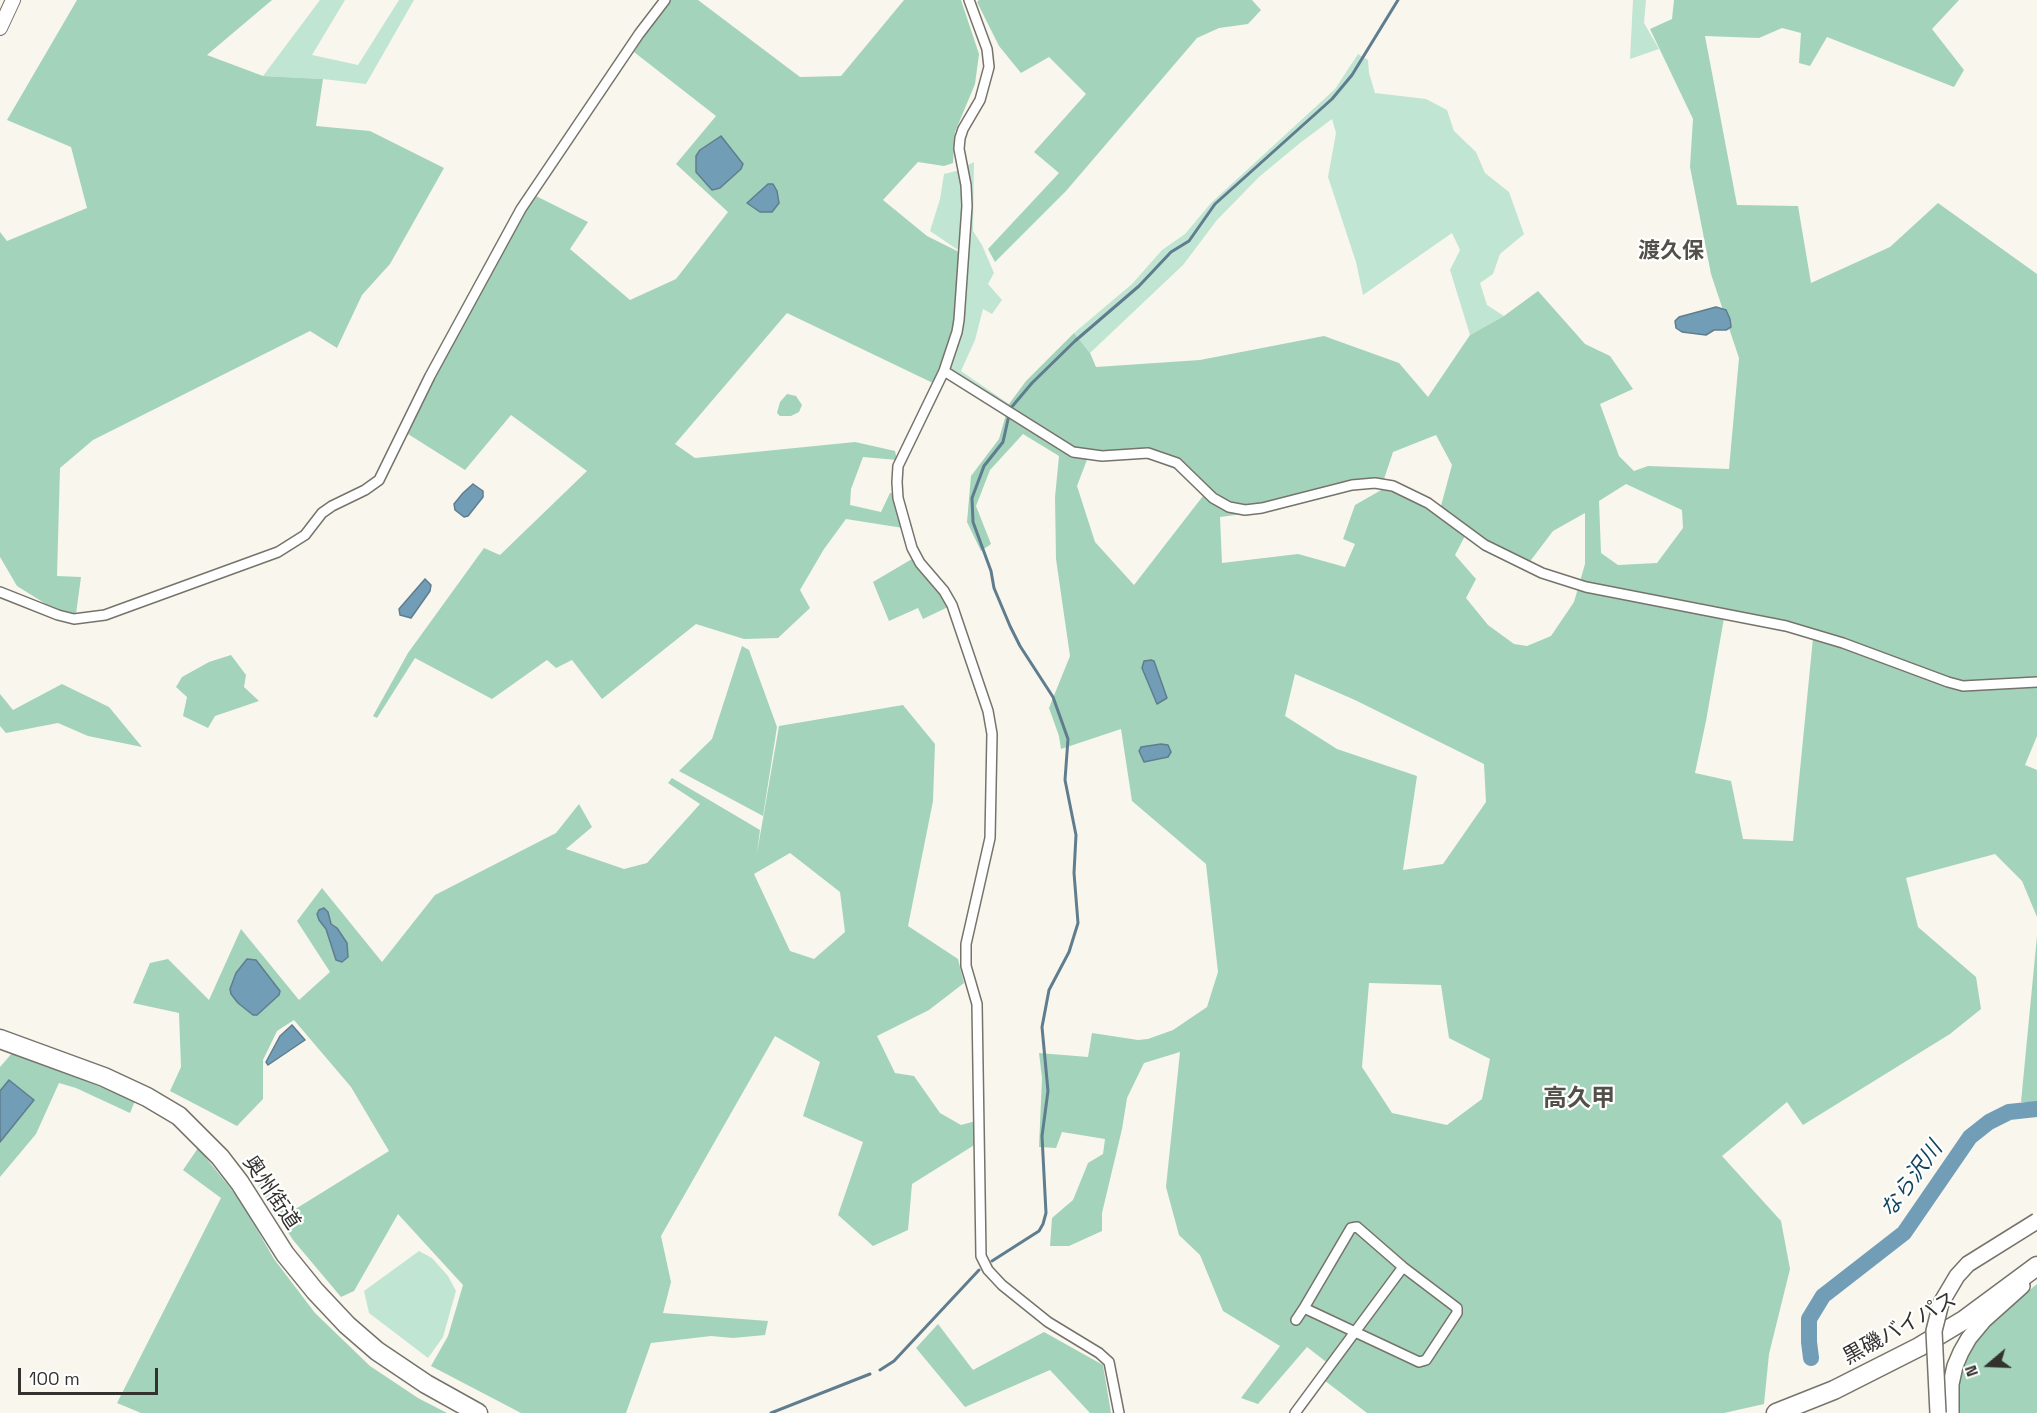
<!DOCTYPE html>
<html>
<head>
<meta charset="utf-8">
<style>
  body { margin:0 }
  #map { position:relative; width:2037px; height:1413px; overflow:hidden; background:#f9f6ed; font-family:"Space Grotesk",sans-serif }
  canvas { display:block }
  .north { position:absolute; left:1959px; top:1335px; width:60px; height:60px; -webkit-text-stroke:4px #fff; paint-order:stroke; rotate:251deg; font-size:16px; font-weight:700; line-height:24px; text-align:center; color:#33322e }
  .north::after { content:''; display:block; margin:auto; width:21px; height:27px; background:#33322e; clip-path:polygon(50% 0,100% 100%,50% 72%,0 100%) }
  .scale { position:absolute; left:18px; top:1368px; width:140px; height:27px; box-sizing:border-box; border:3px solid #33322e; border-top:0; padding-left:8px; font-size:18px; line-height:21px; white-space:nowrap; color:#33322e; -webkit-text-stroke:4px #fff; paint-order:stroke }
</style>
</head>
<body>
<div id="map">
<canvas width="2037" height="1413"></canvas>
<div class="north">N</div>
<div class="scale">100 m</div>
</div>
<script>
const context = document.querySelector('canvas').getContext('2d');
context.lineJoin = 'round';
function fill(path, color) { context.fillStyle = color; context.fill(path, 'evenodd'); }
const poly = rows => new Path2D(rows.map(r => 'M' + r).join(''));
function trace(path, color, width, dash) { context.strokeStyle = color; context.lineWidth = width; context.lineCap = dash ? 'butt' : 'round'; context.setLineDash(dash || []); context.stroke(path); }
function write(font, color, halo, rows, align = 'center') {
  context.font = font + ' "Space Grotesk","Noto Sans JP",sans-serif'; context.lineWidth = 4.5; context.setLineDash([]); context.textBaseline = 'middle'; context.strokeStyle = halo; context.fillStyle = color; for (const [text, x, y, turn = 0] of rows) {
    context.save(); context.translate(x, y); context.rotate((+turn || 0) * Math.PI / 180); context.textAlign = isNaN(turn) ? turn : align; if (halo) context.strokeText(text, 0, 0); context.fillText(text, 0, 0); context.restore();
  }
}
fill(poly([
  [320,0,345,0,312,55,358,65,399,0,414,0,366,84,323,79,263,76],
  [1633,0,1646,0,1644,23,1659,49,1630,59],
  [1358,54,1368,60,1369,73,1375,93,1426,99,1447,110,1454,131,1476,152,1485,173,1509,192,1524,234,1500,254,1493,274,1480,283,1487,305,1504,316,1470,335,1450,270,1460,250,1452,233,1363,295,1356,262,1328,177,1336,133,1332,119,1300,143,1259,177,1217,220,1183,265,1090,353,1074,333,1132,284,1162,250,1185,234,1211,203,1335,89],
  [974,162,973,231,982,245,994,273,988,284,1002,300,992,314,983,309,975,340,961,371,1009,404,1005,414,946,377,955,330,961,252,930,231,940,199,944,174,956,171],
  [419,1251,432,1258,448,1276,456,1291,443,1337,428,1358,369,1313,364,1291]
]), '#c1e5d3');
fill(poly([
  [77,0,272,0,207,55,263,76,323,79,316,126,370,131,444,168,390,264,362,295,337,348,310,331,93,440,60,468,57,576,81,577,76,614,57,611,17,586,0,557,0,232,7,241,87,208,71,147,7,120],
  [671,0,698,0,800,77,841,76,904,0,961,0,979,54,975,84,955,132,953,163,944,166,918,162,883,200,927,236,959,252,954,330,935,384,787,313,675,444,695,458,855,442,895,451,897,460,863,457,851,489,850,505,881,512,890,493,894,493,903,528,846,519,824,549,800,590,810,608,778,638,744,639,696,624,602,699,572,660,556,668,547,660,492,699,415,658,377,718,373,716,408,653,484,548,500,555,587,471,511,415,465,470,408,434,436,371,521,216,536,196,588,222,570,249,630,300,676,279,728,212,676,164,716,116,634,52,655,17],
  [979,0,1252,0,1261,10,1248,24,1219,28,1197,38,1066,191,995,262,988,249,1059,173,1034,152,1086,94,1049,57,1021,73,999,46,977,2],
  [1674,0,1959,0,1932,29,1964,70,1954,87,1827,37,1810,66,1799,63,1801,33,1782,28,1759,38,1705,36,1737,205,1798,206,1811,283,1890,247,1938,203,2037,274,2037,736,2025,765,2037,770,2037,917,2022,881,1995,854,1906,878,1918,927,1976,977,1981,1009,1950,1034,1803,1125,1787,1102,1722,1156,1781,1221,1790,1269,1769,1354,1764,1404,1724,1413,1367,1413,1324,1380,1334,1368,1307,1347,1258,1404,1241,1398,1280,1346,1223,1311,1200,1255,1179,1235,1166,1187,1180,1052,1144,1063,1127,1098,1122,1129,1102,1213,1102,1231,1069,1246,1050,1246,1052,1218,1073,1200,1088,1163,1103,1154,1105,1139,1062,1132,1056,1148,1039,1147,1042,1078,1039,1053,1088,1057,1092,1033,1138,1040,1148,1039,1173,1030,1207,1007,1218,972,1206,864,1132,801,1121,729,1061,749,1059,736,1049,708,1070,656,1056,559,1055,497,1059,456,1023,434,990,470,976,506,991,544,981,551,967,522,971,476,999,439,1009,404,1026,381,1074,333,1090,353,1096,367,1200,360,1324,336,1399,363,1428,397,1470,335,1504,316,1538,291,1585,344,1610,356,1633,389,1600,404,1619,456,1634,471,1648,466,1729,469,1739,358,1711,274,1690,167,1693,119,1650,29,1672,19],
  [1436,435,1452,465,1438,517,1411,497,1383,489,1355,505,1343,539,1355,544,1345,567,1298,554,1222,563,1220,517,1243,514,1384,479,1393,452],
  [1088,457,1149,459,1175,469,1203,496,1134,585,1095,542,1077,486],
  [1626,484,1682,510,1683,528,1657,563,1618,565,1601,553,1599,501],
  [1585,513,1585,564,1574,602,1551,636,1527,646,1514,644,1488,625,1466,598,1476,579,1455,555,1466,534,1525,568,1553,531],
  [1724,618,1813,638,1793,841,1743,839,1731,781,1695,773,1706,721],
  [1295,674,1355,700,1484,764,1486,802,1443,864,1403,870,1417,776,1337,749,1285,716],
  [1369,983,1441,985,1449,1038,1490,1059,1482,1099,1447,1125,1392,1113,1362,1067],
  [787,394,796,396,802,405,799,412,791,416,780,416,777,413,780,402],
  [912,559,941,593,948,607,923,619,918,608,889,621,873,582],
  [742,646,749,650,777,727,763,816,679,771,712,739],
  [231,655,246,675,244,687,259,701,215,716,208,728,183,716,187,697,176,687,182,677,209,662],
  [62,684,109,707,142,747,88,736,58,723,6,733,0,726,0,694,13,710],
  [903,705,935,744,933,801,908,926,958,959,964,983,929,1010,877,1036,895,1073,914,1076,940,1113,961,1125,976,1121,976,1144,912,1184,908,1230,873,1246,838,1215,863,1142,803,1116,820,1062,775,1036,661,1236,671,1282,663,1313,768,1321,765,1335,733,1338,711,1336,651,1343,626,1413,521,1413,431,1366,448,1336,463,1285,398,1214,354,1291,341,1297,293,1240,258,1186,267,1178,289,1213,389,1151,351,1087,294,1020,277,1031,263,1060,263,1099,237,1126,170,1091,181,1067,179,1013,133,1003,150,963,168,959,209,1000,241,929,299,1000,330,972,297,921,322,888,382,962,435,895,556,833,579,804,592,827,566,849,624,869,647,863,700,804,668,783,672,778,760,830,757,853,779,726],
  [790,853,840,892,845,932,814,959,790,951,754,874],
  [2037,936,2037,1103,2021,1102],
  [13,1052,71,1075,135,1101,130,1113,76,1088,59,1083,36,1134,0,1177,0,1142,34,1100,9,1080,0,1091,0,1067],
  [198,1148,240,1200,274,1259,315,1313,370,1366,418,1398,447,1413,141,1413,117,1403,221,1198,183,1170],
  [2037,1284,2037,1413,1957,1413,1957,1387,1967,1352,1995,1318],
  [938,1324,973,1370,1044,1332,1103,1365,1111,1413,1090,1413,1050,1370,965,1407,916,1348]
]), '#a3d3bb');
const water = poly([
  [721,136,743,164,741,169,720,188,712,190,696,172,696,156,700,150,721,136],
  [768,184,773,184,777,191,779,203,772,212,760,212,747,203,768,184],
  [1716,307,1726,310,1730,319,1731,327,1726,330,1714,330,1706,335,1682,332,1676,328,1675,321,1679,317,1716,307],
  [473,484,483,491,483,497,468,516,464,517,455,510,454,504,463,493,473,484],
  [425,579,431,585,430,591,411,618,400,615,399,609,425,579],
  [1151,660,1154,661,1167,698,1157,704,1142,668,1144,661,1151,660],
  [1161,744,1168,745,1171,752,1168,757,1144,762,1139,751,1141,747,1161,744],
  [324,908,328,912,331,924,337,928,347,943,348,957,342,962,336,960,326,929,319,920,317,914,319,910,324,908],
  [247,959,256,960,280,991,279,995,257,1015,253,1015,238,1003,231,994,230,989,236,973,247,959],
  [292,1025,305,1040,268,1065,266,1062,280,1036,292,1025],
  [9,1080,34,1100,0,1142,0,1091,9,1080]
]);
fill(water, '#729db7');
trace(water, '#5f7d8e', 1.5);
trace(poly([
  [1010,409,1032,383,1075,341,1139,286,1171,252,1189,241,1215,204,1332,99,1352,75,1398,0],
  [992,1261,1039,1231,1043,1224,1046,1213,1042,1136,1048,1091,1042,1027,1049,990,1069,952,1078,923,1074,873,1076,835,1065,780,1068,739,1053,697,1020,646,1010,626,994,588,991,571,973,522,972,498,984,466,1003,442,1009,415],
  [880,1370,894,1361,979,1270],
  [771,1413,870,1374]
]), '#5f7d8e', 3);
trace(poly([
  [1811,1358,1809,1342,1809,1319,1823,1296,1904,1233,1970,1137,1989,1122,2009,1112,2037,1109]
]), '#729db7', 16);
const street = poly([
  [969,0,987,49,989,67,980,100,963,129,960,138,959,149,966,185,967,206,959,320,957,332,944,371,898,466,897,482,898,498,912,548,920,563,944,591,952,605,988,711,992,734,990,838,966,944,966,966,977,1004,981,1256,988,1270,1002,1285,1048,1322,1099,1353,1109,1362,1119,1413],
  [944,371,1073,452,1102,456,1148,453,1177,463,1213,498,1229,507,1245,510,1262,508,1352,485,1375,483,1393,486,1428,503,1485,545,1542,573,1586,587,1786,626,1843,643,1948,682,1963,686,2037,682],
  [0,592,58,615,74,619,105,615,278,552,305,535,322,513,332,506,365,490,379,480,430,376,521,209,639,34,665,0],
  [1357,1227,1403,1267,1457,1308,1457,1313,1426,1360,1419,1362,1304,1308,1351,1228,1357,1227],
  [1296,1320,1304,1308],
  [1295,1413,1403,1267]
]);
const secondary = poly([
  [0,28,13,0]
]);
const primary = poly([
  [1951,1413,1951,1384,1955,1366,1961,1352,1969,1338,1984,1320,2022,1286]
]);
const highway = poly([
  [0,1039,104,1077,147,1097,179,1116,220,1157,240,1183,285,1254,315,1291,347,1325,377,1351,426,1384,478,1413],
  [1776,1413,1834,1390,1919,1347,1964,1320,2037,1266]
]);
trace(street, '#76736b', 12);
trace(secondary, '#76736b', 16);
trace(primary, '#76736b', 18);
trace(highway, '#76736b', 21);
trace(street, '#fff', 9);
trace(secondary, '#fff', 14);
trace(primary, '#fff', 15);
trace(highway, '#fff', 18);
const primaryBridge = poly([
  [1938,1413,1934,1331,1941,1303,1957,1276,1968,1264,2037,1221]
]);
trace(primaryBridge, '#76736b', 18, []);
trace(primaryBridge, '#fff', 15);
write('21px', '#33322e', '#fff', [
  ["奥州街道",271,1193,56],
  ["黒磯バイパス",1900,1329,-29]
]);
write('bold 22px', '#525048', '#fff', [
  ["渡久保",1671,252]
]);
write('italic 22px', '#0e4661', '#fff', [
  ["なら沢川",1912,1180,-54]
]);
write('bold 24px', '#525048', '#fff', [
  ["高久甲",1579,1099]
]);
</script>
</body>
</html>
